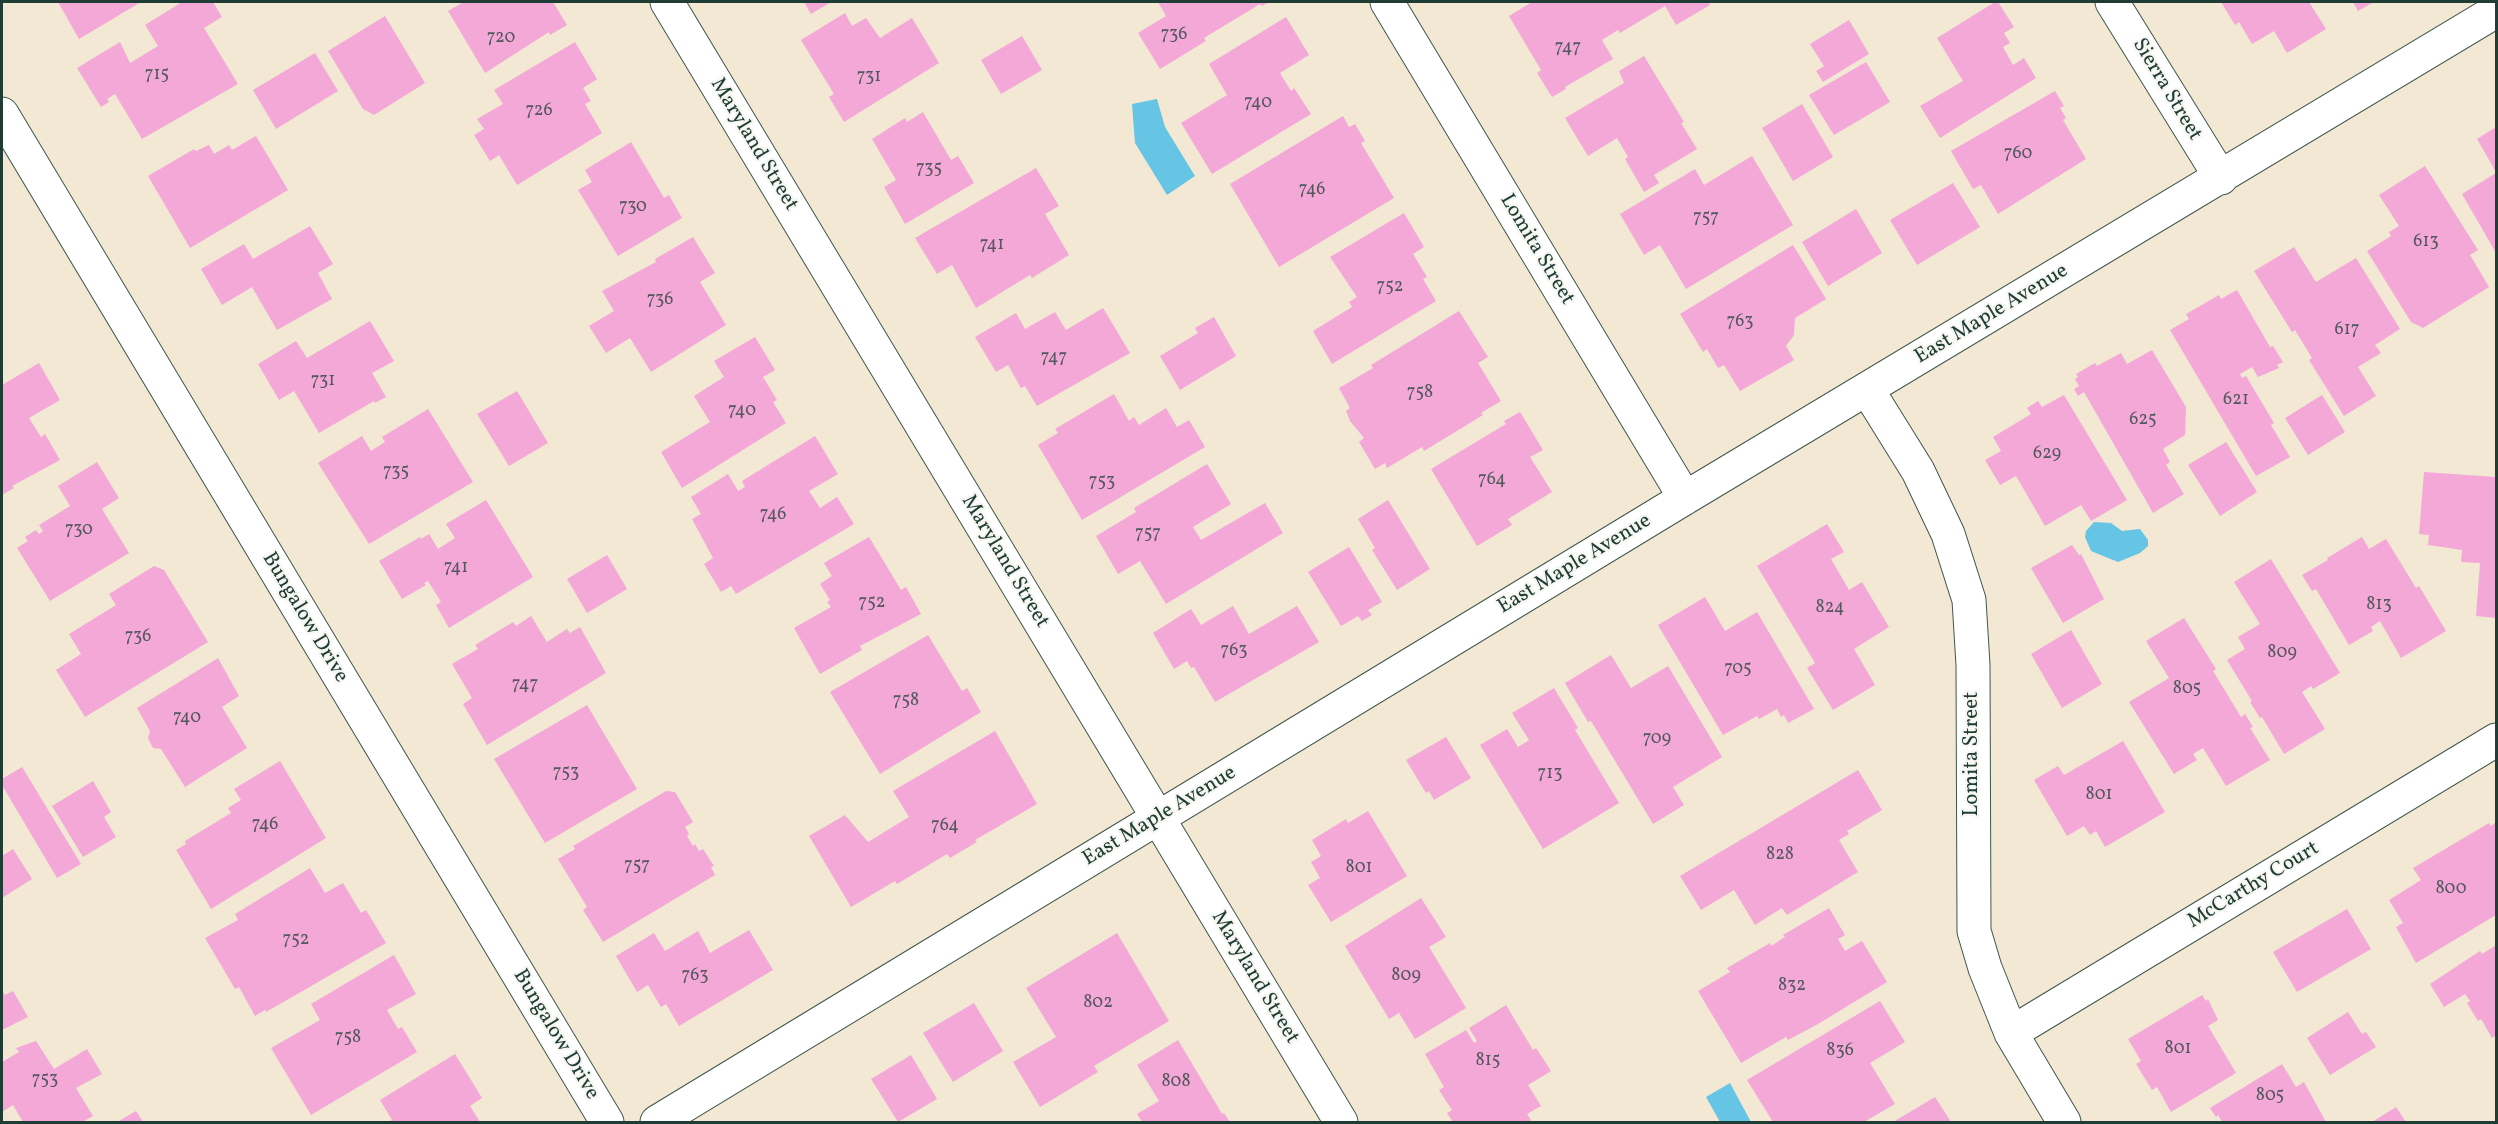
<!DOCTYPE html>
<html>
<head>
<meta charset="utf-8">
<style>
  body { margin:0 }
  #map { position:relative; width:2498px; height:1124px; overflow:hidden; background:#f2e8d4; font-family:Vollkorn,serif }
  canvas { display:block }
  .frame { position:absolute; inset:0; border:3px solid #1f3d34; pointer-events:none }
</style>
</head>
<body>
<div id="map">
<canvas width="2498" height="1124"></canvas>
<div class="frame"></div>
</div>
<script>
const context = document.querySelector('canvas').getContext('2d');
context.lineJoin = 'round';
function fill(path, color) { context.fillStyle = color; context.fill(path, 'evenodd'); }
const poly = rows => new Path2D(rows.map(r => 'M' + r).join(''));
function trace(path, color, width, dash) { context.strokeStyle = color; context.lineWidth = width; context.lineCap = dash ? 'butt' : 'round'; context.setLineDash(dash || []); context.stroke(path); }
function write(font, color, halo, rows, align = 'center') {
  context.font = font + ' Vollkorn,serif'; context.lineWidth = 4.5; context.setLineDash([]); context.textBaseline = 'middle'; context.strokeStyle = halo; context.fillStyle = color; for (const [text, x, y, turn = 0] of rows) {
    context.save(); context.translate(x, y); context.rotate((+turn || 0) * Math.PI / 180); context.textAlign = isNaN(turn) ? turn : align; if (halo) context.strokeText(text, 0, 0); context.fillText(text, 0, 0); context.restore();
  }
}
fill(poly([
  [1157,99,1165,127,1195,176,1167,195,1135,143,1132,104],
  [2094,522,2111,523,2122,531,2140,529,2148,540,2148,546,2140,553,2118,562,2091,551,2085,537,2086,531],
  [1730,1083,1751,1122,1720,1122,1706,1097]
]), '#66c4e4');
fill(poly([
  [58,2,141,2,79,39],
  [182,2,213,2,222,17,204,28,238,84,142,139,115,94,107,99,109,102,101,107,77,68,120,42,130,63,158,46,145,25],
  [464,2,553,2,567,25,550,35,549,32,485,73,448,11],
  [804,2,831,2,811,14],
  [1158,2,1269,2,1262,6,1260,4,1204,38,1206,41,1160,69,1138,33,1166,16],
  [1532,2,1708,2,1710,5,1676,25,1665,6,1620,33,1618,30,1602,40,1613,59,1565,87,1566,89,1552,97,1537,73,1541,70,1509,16],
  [1995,2,1998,2,2014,27,2004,33,2010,43,2003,47,2013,65,2024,58,2036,78,1940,138,1920,106,1963,81,1937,38],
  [2221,2,2309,2,2326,29,2287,53,2274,31,2252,44,2239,22,2235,25],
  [2353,2,2374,2,2358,11],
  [845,13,852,26,866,18,880,38,912,18,939,63,844,122,829,97,834,94,801,40],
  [385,16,425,83,374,115,363,109,328,51],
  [1286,17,1309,55,1280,73,1291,91,1294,88,1311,114,1212,174,1181,123,1227,95,1209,64],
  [1849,20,1869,54,1823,82,1816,71,1824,66,1810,44],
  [1022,36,1042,70,1001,94,981,60],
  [575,42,597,79,583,88,591,101,585,104,602,133,517,185,499,155,490,161,474,135,484,129,477,119,503,104,494,90],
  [315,53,338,91,276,129,253,90],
  [1644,56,1684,122,1681,123,1697,149,1654,175,1659,183,1644,192,1625,159,1628,157,1617,138,1588,156,1565,118,1624,83,1619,71],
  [1866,62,1890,102,1834,135,1809,95],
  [2055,91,2064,106,2060,108,2066,118,2063,120,2086,159,1998,214,1981,185,1973,189,1951,151],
  [1802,104,1833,157,1793,181,1762,128],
  [923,112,951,160,958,156,974,183,905,224,884,187,896,180,872,139,905,118,907,122],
  [1343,116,1349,127,1355,124,1365,141,1361,143,1394,198,1279,267,1230,184],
  [2496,127,2496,172,2477,139],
  [256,136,288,190,190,248,148,176,194,149,196,151,209,145,214,154,229,145,232,150],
  [631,142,664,198,669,195,682,218,618,256,578,190,592,182,585,170],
  [1752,156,1793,225,1686,289,1660,245,1644,255,1620,214,1695,169,1704,185],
  [2425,166,2478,250,2470,255,2489,287,2423,328,2411,322,2367,251,2391,236,2389,232,2399,226,2379,195],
  [1036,168,1059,206,1045,214,1069,255,1032,278,1030,275,976,308,952,265,937,274,915,238],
  [2496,173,2496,253,2462,194],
  [1953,183,1980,227,1917,265,1890,220],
  [1856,209,1882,253,1828,286,1802,242],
  [1404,213,1424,247,1413,254,1427,277,1423,279,1436,301,1332,364,1313,331,1352,307,1349,302,1357,297,1330,257],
  [310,226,333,264,318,273,332,299,277,330,252,287,222,305,201,269,244,244,253,259],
  [693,237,715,273,700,282,726,325,651,372,630,338,606,353,589,326,614,311,602,291,656,262,655,259],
  [1793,245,1826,299,1795,318,1794,335,1786,346,1794,360,1740,391,1724,365,1718,368,1707,349,1703,352,1680,314],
  [2294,247,2316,282,2356,258,2400,329,2375,345,2381,353,2358,367,2376,396,2344,416,2309,360,2312,358,2295,330,2292,332,2254,271],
  [2237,290,2270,347,2273,346,2283,362,2277,365,2279,368,2258,377,2252,367,2240,374,2242,378,2246,376,2274,423,2271,425,2290,457,2256,476,2170,330,2189,319,2186,314,2219,295,2221,299],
  [1103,308,1130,353,1037,406,1025,386,1021,388,1008,365,996,372,975,337,1016,313,1025,329,1055,312,1066,330],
  [1459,311,1488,357,1478,363,1501,401,1481,413,1483,415,1424,451,1422,447,1387,468,1385,463,1375,469,1359,442,1364,438,1350,421,1346,411,1350,408,1339,388,1373,368,1371,365],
  [1214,317,1236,356,1180,390,1160,356,1198,333,1195,328],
  [370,321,394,361,372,373,386,397,375,403,374,401,319,433,294,391,279,400,258,364,296,341,307,358],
  [755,337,775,370,763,377,777,400,773,402,786,423,682,488,661,452,710,422,694,396,724,377,714,361],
  [2152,350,2186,407,2185,435,2163,449,2170,462,2166,465,2184,494,2153,513,2084,392,2078,396,2074,389,2079,386,2075,379,2078,377,2076,374,2095,363,2097,366,2121,353,2127,364],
  [39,363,60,400,29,418,41,437,45,434,60,460,12,486,14,488,2,495,2,385],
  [517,391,548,443,509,466,477,414],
  [1114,394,1129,421,1134,417,1139,425,1166,408,1177,427,1189,420,1205,447,1082,520,1038,445,1058,433,1055,429],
  [2064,395,2127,500,2091,521,2081,505,2045,526,2016,476,2000,485,1985,460,2001,451,1993,437,2031,414,2027,408,2038,401,2042,407],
  [2322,395,2345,432,2308,455,2285,418],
  [428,409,473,482,369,544,318,463,362,436,371,451,385,442,382,437],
  [1520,412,1543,450,1530,457,1552,492,1508,519,1512,525,1477,546,1431,469,1506,424,1504,421],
  [815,436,838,474,809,491,820,508,837,497,854,524,736,594,731,586,721,592,704,564,713,558,692,519,701,514,691,497,728,474,738,491,745,487,742,481],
  [2226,442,2257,492,2220,516,2188,465],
  [97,462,119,498,102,509,129,553,50,601,17,548,28,541,25,537,36,530,39,534,43,531,39,525,70,506,58,486],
  [1207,464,1231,504,1193,527,1201,540,1265,503,1283,533,1166,604,1140,561,1118,574,1096,536,1136,512,1134,508],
  [2424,472,2496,477,2496,618,2476,616,2480,563,2461,562,2462,550,2428,545,2429,535,2419,534],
  [486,500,533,577,449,628,436,605,441,602,428,581,424,583,426,585,402,599,379,561,420,537,421,539,429,534,438,549,455,538,446,524],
  [1388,500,1430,569,1397,590,1372,550,1375,548,1358,519],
  [1827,524,1844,552,1831,559,1849,590,1862,582,1889,627,1854,649,1875,685,1833,710,1807,668,1815,663,1757,566],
  [869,537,901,590,906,587,921,614,860,646,862,650,820,674,794,628,831,607,827,602,830,600,820,584,832,576,824,563],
  [2362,537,2369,549,2386,539,2416,588,2419,586,2446,631,2401,658,2380,621,2371,627,2373,631,2349,645,2316,589,2312,591,2302,575,2328,560,2327,558],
  [2072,545,2079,555,2081,554,2104,599,2063,623,2031,568],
  [1349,547,1382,602,1368,610,1372,615,1362,621,1358,616,1341,626,1308,572],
  [607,555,627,589,587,613,567,579],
  [2271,559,2340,673,2313,689,2311,686,2302,692,2325,729,2284,754,2262,717,2260,718,2250,702,2252,701,2227,660,2245,649,2238,637,2260,624,2234,582],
  [154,566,164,570,208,642,85,717,56,670,81,654,69,634,116,605,109,594],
  [1705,597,1725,631,1757,612,1814,709,1788,723,1784,715,1781,717,1777,709,1759,719,1757,716,1723,735,1658,625],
  [1233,606,1249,634,1297,606,1319,642,1215,702,1194,667,1191,668,1187,661,1174,669,1153,633,1191,609,1201,625],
  [531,616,547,642,567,629,570,633,580,627,606,673,487,745,463,704,472,698,452,664,478,649,475,645,513,622,516,626],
  [2184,618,2216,669,2213,671,2241,717,2245,714,2253,727,2250,728,2270,760,2226,786,2203,748,2193,754,2197,760,2174,774,2129,702,2169,678,2146,641],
  [2071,630,2102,684,2062,708,2031,654],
  [928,635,962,691,967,688,981,712,880,774,830,692],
  [1611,655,1631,688,1668,666,1722,757,1673,787,1684,805,1653,824,1591,721,1588,722,1565,683],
  [218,658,239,696,222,707,247,748,185,787,161,749,153,748,148,738,150,731,137,708],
  [1554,688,1578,728,1575,730,1619,803,1543,849,1480,745,1507,729,1518,747,1529,740,1512,713],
  [587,705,637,789,545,843,494,759],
  [995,731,1037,804,975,840,977,842,950,858,947,854,897,884,895,881,851,907,809,836,845,815,868,842,909,817,893,791],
  [1446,737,1471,778,1434,800,1429,791,1426,793,1406,760],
  [2123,741,2165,812,2105,847,2096,831,2090,835,2084,826,2067,836,2034,780,2058,766,2064,775],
  [280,761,326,838,211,909,176,850,186,844,185,841,231,813,228,808,241,800,234,789],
  [22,767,81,864,57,878,2,785,2,779],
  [1858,770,1882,810,1847,831,1849,834,1839,840,1858,872,1787,915,1782,908,1755,925,1734,890,1701,910,1680,876],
  [93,781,111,812,104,817,116,837,83,857,52,806],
  [666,791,675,792,693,822,685,827,689,834,687,836,693,846,695,844,699,851,703,849,714,866,711,867,715,875,603,942,583,910,587,907,558,859,575,849,573,846],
  [1368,811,1407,876,1331,922,1308,885,1320,878,1311,862,1321,856,1312,840,1346,819,1348,823],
  [2489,823,2491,826,2495,823,2496,825,2496,915,2416,963,2396,927,2403,923,2389,900,2421,880,2413,868],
  [13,849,32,879,2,898,2,856],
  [310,868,325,893,343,883,361,913,366,910,386,943,266,1012,265,1010,255,1016,239,987,235,989,205,938,238,920,235,914],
  [1421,898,1446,937,1429,947,1466,1008,1415,1039,1399,1013,1389,1019,1345,946],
  [1829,908,1845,935,1838,939,1845,951,1862,941,1887,982,1818,1024,1788,1040,1786,1037,1741,1063,1698,991,1730,972,1727,968,1770,943,1771,946,1785,937,1783,935],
  [2347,909,2371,949,2297,992,2273,952],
  [749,930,773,970,679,1026,666,1004,661,1007,648,985,637,992,616,956,654,933,665,951,698,931,710,953],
  [1117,933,1169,1021,1094,1066,1098,1072,1040,1107,1013,1062,1056,1037,1026,988],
  [2496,945,2496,1035,2492,1038,2481,1019,2478,1021,2467,1003,2470,1001,2465,994,2444,1007,2430,984,2480,951,2482,954],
  [394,955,416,994,387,1010,398,1029,402,1027,417,1052,311,1115,271,1048,320,1020,311,1004],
  [2,990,5,995,13,991,28,1017,2,1030],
  [2202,995,2206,1001,2208,999,2218,1020,2208,1026,2236,1073,2171,1112,2157,1087,2152,1090,2136,1064,2141,1061,2128,1039],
  [1880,1001,1905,1042,1870,1063,1895,1104,1864,1122,1773,1122,1747,1080],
  [974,1003,1003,1051,953,1082,923,1033],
  [1506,1005,1533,1050,1536,1048,1551,1071,1528,1085,1541,1106,1527,1114,1532,1122,1453,1122,1447,1113,1452,1110,1439,1090,1444,1087,1425,1054,1466,1030,1474,1043,1477,1041,1469,1028],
  [2348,1012,2362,1034,2366,1032,2376,1047,2330,1075,2307,1038],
  [1178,1040,1222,1114,1224,1113,1230,1122,1142,1122,1137,1114,1159,1101,1137,1065],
  [36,1041,54,1069,87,1049,102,1074,76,1088,93,1116,82,1122,23,1122,13,1105,2,1112,2,1062,19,1052,16,1048],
  [455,1054,482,1098,470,1106,480,1122,387,1122,392,1120,380,1100],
  [911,1055,937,1099,898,1122,871,1079],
  [2282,1064,2296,1087,2304,1082,2326,1122,2222,1122,2218,1115,2216,1117,2210,1108],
  [1935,1097,1951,1122,1893,1122],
  [2396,1107,2406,1122,2372,1122],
  [136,1111,143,1122,117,1122]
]), '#f3a8d8');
const minor = poly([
  [667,2,1341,1122],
  [1387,2,1685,498],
  [2112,2,2221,178],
  [2,114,607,1122],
  [1867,389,1918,471,1948,534,1969,600,1973,665,1974,931,1985,968,2011,1033,2064,1122],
  [2011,1033,2496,740],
  [657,1122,1685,498,2496,11]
]);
trace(minor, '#3f574c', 35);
trace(minor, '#fff', 33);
write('18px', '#54585d', null, [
  ["736",1174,36],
  ["720",501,39],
  ["747",1568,49],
  ["715",157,76],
  ["731",869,78],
  ["740",1258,104],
  ["726",539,112],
  ["760",2018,155],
  ["735",929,170],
  ["746",1312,191],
  ["730",633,208],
  ["757",1706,219],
  ["613",2426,243],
  ["741",992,246],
  ["752",1390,288],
  ["736",660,301],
  ["763",1740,323],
  ["617",2347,331],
  ["747",1054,359],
  ["731",323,382],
  ["758",1420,394],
  ["621",2236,401],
  ["740",742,412],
  ["625",2143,421],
  ["629",2047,455],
  ["735",396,473],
  ["764",1492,481],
  ["753",1102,483],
  ["746",773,516],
  ["730",79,531],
  ["757",1148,535],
  ["741",456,569],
  ["752",872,604],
  ["813",2379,606],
  ["824",1830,609],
  ["736",138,638],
  ["763",1234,652],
  ["809",2282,654],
  ["705",1738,670],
  ["747",525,686],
  ["805",2187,690],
  ["758",906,702],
  ["740",187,719],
  ["709",1657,740],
  ["753",566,774],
  ["713",1550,775],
  ["801",2099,796],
  ["746",265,826],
  ["764",945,827],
  ["828",1780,856],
  ["757",637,867],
  ["801",1359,869],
  ["800",2451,890],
  ["752",296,941],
  ["763",695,977],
  ["809",1406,977],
  ["832",1792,987],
  ["802",1098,1004],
  ["758",348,1039],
  ["801",2178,1050],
  ["836",1840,1052],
  ["815",1488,1062],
  ["753",45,1081],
  ["808",1176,1083],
  ["805",2270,1097]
]);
write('21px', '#1f3d34', '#f6f6f2', [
  ["Sierra Street",2166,90,59],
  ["Maryland Street",753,145,59],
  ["Lomita Street",1536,250,59],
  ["East Maple Avenue",1992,315,-31],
  ["Maryland Street",1004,562,59],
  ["East Maple Avenue",1575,565,-31],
  ["Bungalow Drive",304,618,59],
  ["Lomita Street",1973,754,-90],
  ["East Maple Avenue",1160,817,-31],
  ["McCarthy Court",2254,886,-31],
  ["Maryland Street",1254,978,59],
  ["Bungalow Drive",555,1035,59]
]);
</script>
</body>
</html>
